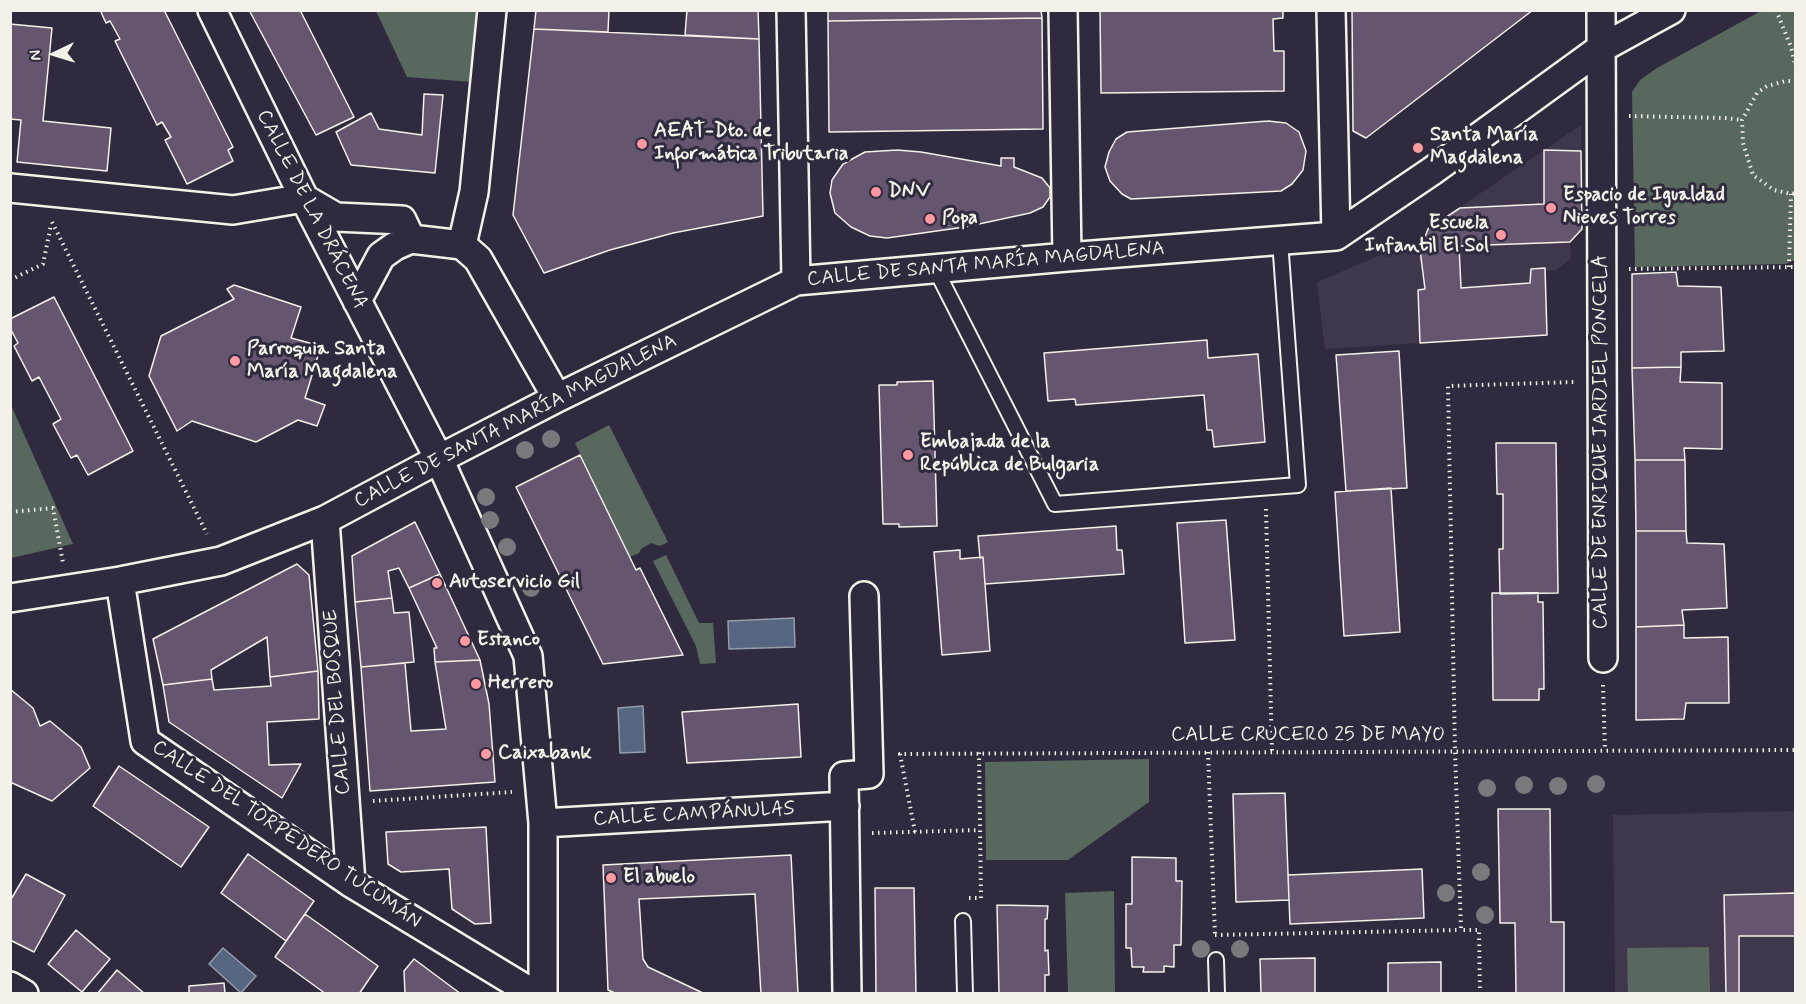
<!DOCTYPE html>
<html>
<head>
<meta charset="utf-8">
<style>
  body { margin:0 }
  #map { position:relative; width:1806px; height:1004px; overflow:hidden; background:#2f2a3d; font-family:Mynerve,sans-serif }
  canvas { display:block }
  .frame { position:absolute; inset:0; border:12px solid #f4f1e8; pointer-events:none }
  .north { position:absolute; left:24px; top:24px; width:60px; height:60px; -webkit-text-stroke:4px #2f2a3d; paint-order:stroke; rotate:266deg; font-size:16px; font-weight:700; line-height:24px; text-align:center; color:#f4f1e8 }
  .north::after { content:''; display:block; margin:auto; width:21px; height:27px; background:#f4f1e8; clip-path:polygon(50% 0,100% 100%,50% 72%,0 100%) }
</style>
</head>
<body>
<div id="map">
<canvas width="1806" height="1004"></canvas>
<div class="frame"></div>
<div class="north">N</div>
</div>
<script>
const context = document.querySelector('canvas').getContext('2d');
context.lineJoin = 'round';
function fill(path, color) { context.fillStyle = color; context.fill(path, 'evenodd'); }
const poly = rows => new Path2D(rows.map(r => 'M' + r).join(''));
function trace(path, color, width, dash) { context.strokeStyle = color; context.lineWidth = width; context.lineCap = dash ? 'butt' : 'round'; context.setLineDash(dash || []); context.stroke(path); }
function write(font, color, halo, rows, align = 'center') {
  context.font = font + ' Mynerve,sans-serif'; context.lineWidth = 6; context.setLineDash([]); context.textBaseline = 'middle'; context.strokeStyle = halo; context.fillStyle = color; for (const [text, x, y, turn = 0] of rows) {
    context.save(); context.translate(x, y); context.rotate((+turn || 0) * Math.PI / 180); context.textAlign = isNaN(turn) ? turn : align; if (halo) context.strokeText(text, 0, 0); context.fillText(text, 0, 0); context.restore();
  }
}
fill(poly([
  [1581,125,1582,229,1570,242,1571,259,1556,270,1546,271,1547,335,1325,349,1317,282,1402,246,1419,256,1428,229],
  [1795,811,1795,993,1615,993,1613,815]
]), '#40374c');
fill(poly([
  [376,11,492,11,485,83,407,77],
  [1761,11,1795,11,1795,260,1786,264,1635,267,1632,92,1640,80,1657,68],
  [10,403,73,544,11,558,10,558],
  [609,425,668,542,660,546,651,543,641,549,639,553,630,557,575,443],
  [666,555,699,623,713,623,716,663,700,664,696,646,653,561],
  [1149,759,1149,802,1068,860,986,860,985,762],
  [1114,891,1115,993,1068,993,1065,893],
  [1709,947,1710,993,1628,993,1627,948]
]), '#59685e');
const water = poly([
  [794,618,795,647,729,649,728,621,794,618],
  [643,706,645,752,620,753,618,708,643,706],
  [223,948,256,976,241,993,209,964,223,948]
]);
fill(water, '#566680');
trace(water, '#959eaa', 1.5);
const building = poly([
  [100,10,164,10,233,147,228,150,233,161,187,184,165,140,171,137,162,122,157,125,115,41,120,39,110,21,106,23,100,10],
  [249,10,300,10,354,117,316,135,249,10],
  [536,10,609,10,608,32,534,29,536,10],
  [687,10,758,10,759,39,685,35,687,10],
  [828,10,1041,10,1042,18,828,21,828,10],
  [1100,10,1283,10,1283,18,1273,19,1274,51,1284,51,1284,91,1101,93,1100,10],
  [1352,10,1533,10,1366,138,1353,131,1352,10],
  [1042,18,1043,129,829,132,828,21,1042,18],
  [10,24,52,28,43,121,111,128,107,171,17,162,21,120,10,119,10,24],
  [534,29,759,39,763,216,673,233,610,250,544,273,513,215,534,29],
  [424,94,443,95,435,173,351,165,336,132,371,113,379,129,422,135,424,94],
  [1268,121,1286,123,1299,132,1306,151,1303,170,1292,184,1281,191,1131,199,1122,194,1110,181,1105,167,1109,152,1116,139,1127,132,1268,121],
  [897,150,921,152,1001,166,1001,158,1014,158,1014,167,1042,178,1050,188,1050,197,1043,207,1030,213,965,227,887,238,870,236,851,227,835,213,830,193,832,180,843,164,865,152,897,150],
  [1544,150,1581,151,1582,229,1570,242,1459,246,1461,288,1530,283,1531,269,1545,268,1547,335,1420,343,1418,290,1425,289,1420,250,1428,229,1460,208,1544,204,1544,150],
  [1676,272,1678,286,1721,287,1724,351,1681,352,1681,367,1632,368,1632,274,1676,272],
  [234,285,301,307,291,338,321,346,305,398,325,405,317,426,298,420,256,442,192,421,177,431,149,376,161,336,234,299,227,289,234,285],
  [54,297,133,451,88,475,77,455,71,458,53,424,61,419,39,377,32,381,14,346,18,343,10,328,10,319,54,297],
  [1207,340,1208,358,1258,354,1265,442,1214,447,1212,430,1207,430,1204,395,1076,405,1075,399,1048,401,1044,353,1207,340],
  [1399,351,1407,488,1346,491,1336,355,1399,351],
  [1681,367,1680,382,1722,383,1722,449,1684,448,1685,460,1635,460,1632,368,1681,367],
  [933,381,937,526,899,527,899,524,883,524,879,385,897,385,897,382,933,381],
  [1496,443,1556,443,1558,593,1500,594,1499,549,1503,549,1503,494,1497,494,1496,443],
  [580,455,636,570,640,568,683,655,603,664,516,487,580,455],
  [1635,460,1685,460,1686,531,1636,531,1635,460],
  [1391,488,1400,632,1344,636,1335,492,1391,488],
  [1226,520,1235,640,1185,643,1177,523,1226,520],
  [415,522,440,574,409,588,399,568,388,571,392,598,355,602,352,556,415,522],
  [1116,526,1117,550,1122,550,1124,574,985,584,983,557,980,558,978,536,1116,526],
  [1636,531,1686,531,1687,543,1724,544,1727,608,1682,610,1684,625,1636,627,1636,531],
  [960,550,960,559,983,557,990,651,942,655,934,552,960,550],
  [297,564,309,575,318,671,270,677,267,637,211,670,212,679,163,685,153,639,297,564],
  [440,574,459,615,480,660,435,662,434,648,437,648,409,588,440,574],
  [1492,593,1538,593,1538,602,1543,602,1544,689,1539,689,1539,700,1493,700,1492,593],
  [392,598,394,613,409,612,414,662,361,667,355,602,392,598],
  [1684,625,1684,638,1728,637,1729,703,1686,703,1684,719,1636,720,1636,627,1684,625],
  [480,660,489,704,495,782,370,791,361,667,405,663,411,731,446,729,435,662,480,660],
  [318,671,319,719,267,722,269,765,301,764,282,798,169,722,163,685,212,679,214,690,271,686,270,677,318,671],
  [10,689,33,708,40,726,50,721,81,747,90,768,52,801,10,782,10,689],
  [798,704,801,757,687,763,682,712,798,704],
  [119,766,209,827,181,867,93,806,119,766],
  [1285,793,1289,900,1236,902,1233,794,1285,793],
  [1498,809,1550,809,1551,922,1564,922,1564,994,1516,994,1515,923,1500,923,1498,809],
  [486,827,491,923,475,924,452,909,449,869,401,872,388,864,386,832,486,827],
  [248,854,314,901,286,941,221,893,248,854],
  [791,855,798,994,761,994,755,894,639,899,643,959,648,967,705,994,617,994,608,990,603,865,791,855],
  [1132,857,1176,858,1176,881,1182,881,1181,945,1174,945,1174,967,1164,966,1164,972,1143,972,1144,967,1132,967,1131,948,1126,948,1126,904,1132,904,1132,857],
  [1422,869,1424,918,1290,924,1288,875,1422,869],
  [26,874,65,895,34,952,10,940,10,901,26,874],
  [875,888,914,888,916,994,876,994,875,888],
  [1796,893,1796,936,1739,936,1739,994,1726,994,1724,895,1796,893],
  [997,905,1048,906,1047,919,1045,919,1045,951,1048,950,1049,975,1045,975,1045,994,999,994,997,905],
  [305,914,378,966,359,994,326,994,275,957,305,914],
  [76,930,110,959,82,992,48,964,76,930],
  [1315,958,1315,994,1261,994,1260,959,1315,958],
  [414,959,461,994,405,994,404,971,414,959],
  [1441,962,1441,994,1388,994,1388,963,1441,962],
  [117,970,145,994,97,994,117,970],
  [224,983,225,994,189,994,189,986,224,983]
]);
fill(building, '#66556e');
trace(building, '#f4f1e8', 1.5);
const service = poly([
  [936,270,1055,504,1298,485,1280,241],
  [963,921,965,994],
  [1216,960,1217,994]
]);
const minor = poly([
  [212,10,304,198,439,459,528,656,543,823,543,994],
  [791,10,796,281],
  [1063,10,1067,257],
  [1331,10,1336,236],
  [1601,10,1603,658],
  [10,188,233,210,304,198],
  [305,199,336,217,402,220,411,239],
  [462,245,474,192,492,10],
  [357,301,381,256,395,246,411,239,462,245,478,259,557,398],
  [325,520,351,883],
  [120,581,145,741,351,883,534,994],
  [10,598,120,581,221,561,325,520,439,459,557,398,796,281,1067,257,1336,236,1432,171,1600,49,1671,10],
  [543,823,845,806],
  [10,986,24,994],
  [847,994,844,776,869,774,864,596]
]);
trace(service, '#f4f1e8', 18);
trace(minor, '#f4f1e8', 32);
trace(poly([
  [1776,10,1791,47,1796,68],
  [1796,81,1786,81,1767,86,1757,93,1742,120,1743,143,1753,175,1774,190,1791,194,1796,193],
  [1629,116,1725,118,1742,120],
  [52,222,207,534],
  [1789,267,1791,194],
  [1629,269,1796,267],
  [10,280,43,264,51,225],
  [1266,509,1272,752],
  [10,512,53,508,63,563],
  [1603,685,1605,750],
  [1208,752,1215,935],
  [373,801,512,792],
  [915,832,900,754,1796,750],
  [872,833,980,830],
  [969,898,981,898,979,752],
  [1215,935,1461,930],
  [1480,994,1479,930,1461,930,1455,751,1448,386,1574,382]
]), '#f4f1e8', 4, [1.5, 4.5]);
trace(service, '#2f2a3d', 14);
trace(minor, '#2f2a3d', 27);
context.fillStyle = '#79797d';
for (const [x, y] of [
  [551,439],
  [525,450],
  [486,497],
  [490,520],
  [507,547],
  [531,588],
  [1596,784],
  [1524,785],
  [1558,786],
  [1487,788],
  [1481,872],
  [1446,893],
  [1485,915],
  [1201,949],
  [1240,949]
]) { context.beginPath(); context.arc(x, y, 9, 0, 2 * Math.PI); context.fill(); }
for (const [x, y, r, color] of [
  [642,144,6,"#ff9aa2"],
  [1418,148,6,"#ff9aa2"],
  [876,192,6,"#ff9aa2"],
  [1551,208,6,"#ff9aa2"],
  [930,219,6,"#ff9aa2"],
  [1501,235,6,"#ff9aa2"],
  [235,361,6,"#ff9aa2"],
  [908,455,6,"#ff9aa2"],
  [437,583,6,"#ff9aa2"],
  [465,641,6,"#ff9aa2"],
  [476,684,6,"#ff9aa2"],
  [486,754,6,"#ff9aa2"],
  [611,878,6,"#ff9aa2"]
]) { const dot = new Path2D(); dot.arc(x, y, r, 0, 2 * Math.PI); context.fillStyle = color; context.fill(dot); trace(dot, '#2f2a3d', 2); }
write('bold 20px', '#f4f1e8', '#2f2a3d', [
  ["AEAT-Dto. de",654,132],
  ["Informática Tributaria",654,155],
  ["Santa María",1430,136],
  ["Magdalena",1430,159],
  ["DNV",888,192],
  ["Espacio de Igualdad",1563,196],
  ["Nieves Torres",1563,219],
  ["Popa",942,219],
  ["Escuela",1489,224,"right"],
  ["Infantil El Sol",1489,247,"right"],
  ["Parroquia Santa",247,350],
  ["María Magdalena",247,373],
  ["Embajada de la",920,443],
  ["República de Bulgaria",920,466],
  ["Autoservicio Gil",449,583],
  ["Estanco",477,641],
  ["Herrero",488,684],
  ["Caixabank",498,754],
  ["El abuelo",623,878]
], 'left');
write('20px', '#f4f1e8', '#2f2a3d', [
  ["CALLE DE LA DRÁCENA",311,210,63],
  ["CALLE DE SANTA MARÍA MAGDALENA",986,265,-5],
  ["CALLE DE SANTA MARÍA MAGDALENA",516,422,-27],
  ["CALLE DE ENRIQUE JARDIEL PONCELA",1602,442,-90],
  ["CALLE DEL BOSQUE",338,702,-94],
  ["CALLE CRUCERO 25 DE MAYO",1308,736],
  ["CALLE CAMPÁNULAS",694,815,-3],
  ["CALLE DEL TORPEDERO TUCUMÁN",286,835,34]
]);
</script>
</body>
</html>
